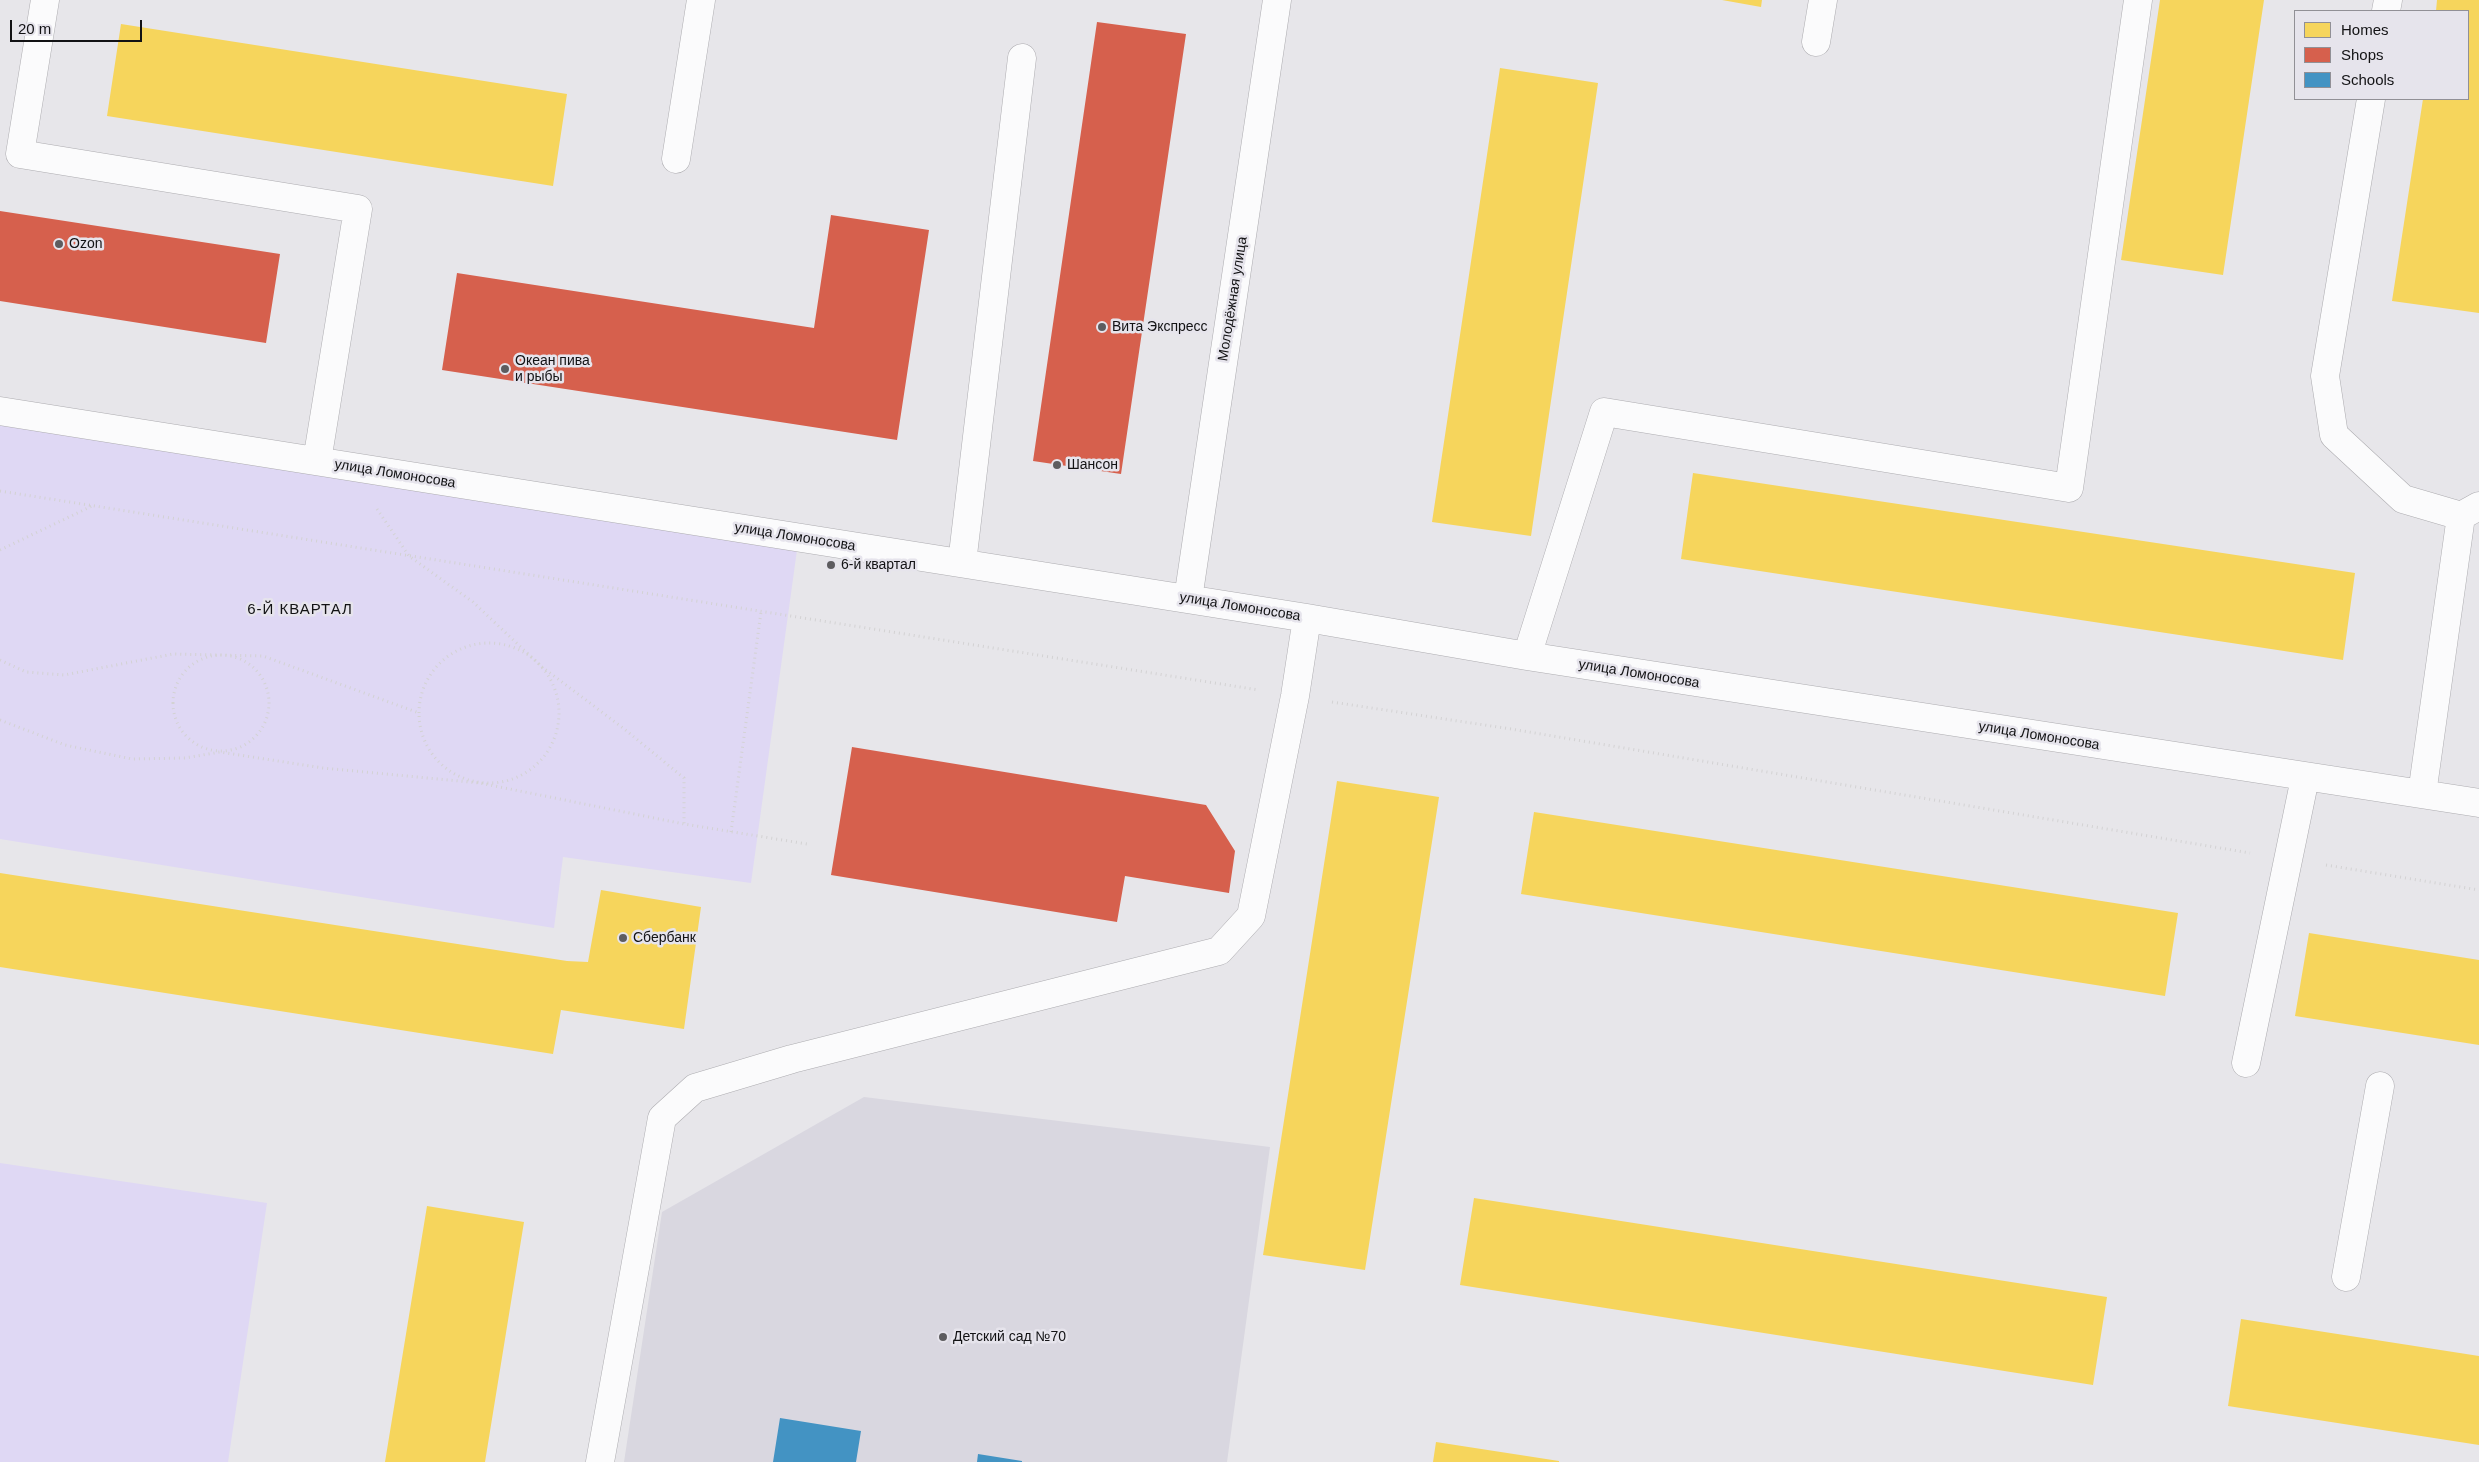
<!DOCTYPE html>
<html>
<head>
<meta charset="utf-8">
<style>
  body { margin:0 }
  #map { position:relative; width:2479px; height:1462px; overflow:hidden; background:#e7e6ea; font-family:Helvetica,sans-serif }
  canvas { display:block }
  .legend { position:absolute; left:2294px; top:10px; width:175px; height:90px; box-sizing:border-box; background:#e6e4ec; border:1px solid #919096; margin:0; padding:6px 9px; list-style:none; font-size:15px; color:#121214 }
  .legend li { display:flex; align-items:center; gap:10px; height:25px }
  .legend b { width:25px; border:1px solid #919096 }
  .scale { position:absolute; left:10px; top:20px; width:132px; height:22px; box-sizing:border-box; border:2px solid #121214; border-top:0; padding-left:6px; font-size:15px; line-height:18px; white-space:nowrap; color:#121214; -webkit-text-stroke:4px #e6e4ec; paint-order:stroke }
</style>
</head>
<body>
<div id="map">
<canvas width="2479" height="1462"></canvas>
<ul class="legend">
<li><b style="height:14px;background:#f6d55c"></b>Homes</li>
<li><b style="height:14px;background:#d6604d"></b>Shops</li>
<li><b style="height:14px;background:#4393c3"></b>Schools</li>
</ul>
<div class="scale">20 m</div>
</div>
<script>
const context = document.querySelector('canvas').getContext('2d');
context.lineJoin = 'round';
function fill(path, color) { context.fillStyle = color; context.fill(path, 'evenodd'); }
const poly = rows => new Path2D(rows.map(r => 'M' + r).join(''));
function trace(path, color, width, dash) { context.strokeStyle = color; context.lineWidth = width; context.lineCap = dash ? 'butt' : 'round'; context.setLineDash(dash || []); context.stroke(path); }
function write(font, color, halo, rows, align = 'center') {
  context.font = font + ' Helvetica,sans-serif'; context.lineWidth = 5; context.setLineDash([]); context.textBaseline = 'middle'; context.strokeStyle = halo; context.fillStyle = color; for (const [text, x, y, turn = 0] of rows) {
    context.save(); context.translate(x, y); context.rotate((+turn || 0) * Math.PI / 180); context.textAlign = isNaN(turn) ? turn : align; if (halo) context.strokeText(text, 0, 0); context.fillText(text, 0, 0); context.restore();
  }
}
fill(poly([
  [864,1097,1270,1147,1227,1462,624,1462,662,1212]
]), '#d9d7e0');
fill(poly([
  [0,424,797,550,751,883,563,857,554,928,0,839],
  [0,1163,267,1203,228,1462,0,1462]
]), '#dfd8f4');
fill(poly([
  [1722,0,1762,0,1761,7],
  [2160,0,2264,0,2223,275,2121,260],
  [2437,0,2479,0,2479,313,2392,301,2423,99,2468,99,2468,11,2436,11],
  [121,24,567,94,553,186,107,116],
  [1500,68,1598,83,1531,536,1432,522],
  [1693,473,2355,573,2343,660,1681,559],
  [1337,781,1439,797,1365,1270,1263,1255],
  [1534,812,2178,913,2165,996,1521,894],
  [0,873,567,961,588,962,601,890,701,907,684,1029,561,1010,553,1054,0,967],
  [2309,933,2479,960,2479,1045,2295,1016],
  [1474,1198,2107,1297,2093,1385,1460,1285],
  [427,1206,524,1222,485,1462,385,1462],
  [2241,1319,2479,1356,2479,1445,2228,1406],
  [1436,1442,1559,1461,1559,1462,1433,1462]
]), '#f6d55c');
fill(poly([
  [1097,22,1186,34,1121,474,1033,461],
  [0,211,280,254,266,343,0,301],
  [831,215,929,230,897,440,442,370,457,273,814,328],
  [852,747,1206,805,1235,851,1229,893,1125,876,1117,922,831,875]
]), '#d6604d');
fill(poly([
  [780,1418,861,1431,856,1462,773,1462],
  [978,1454,1022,1461,1022,1462,977,1462]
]), '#4393c3');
const minor = poly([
  [45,0,20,154,358,209,317,461],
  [2386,11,2388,0],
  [1816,42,1823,0],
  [2371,99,2325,376,2334,435,2403,499,2461,516,2479,506],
  [676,159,701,0],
  [0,411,1307,618,1527,656,2479,803],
  [962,563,1022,58],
  [1188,599,1277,0],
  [1527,656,1604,412,2069,488,2138,0],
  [2422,794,2461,516],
  [2246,1063,2305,778],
  [2346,1277,2380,1086],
  [600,1462,662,1118,695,1088,792,1059,1219,951,1251,916,1295,696,1307,618]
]);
trace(minor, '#adacb0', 29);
trace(poly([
  [0,491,1259,690],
  [377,509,409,556,473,602,542,667,623,728,684,778,684,824],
  [0,550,92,506],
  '419 713a70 70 0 1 1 140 0a70 70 0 1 1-140 0Z',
  '173 703a48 48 0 1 1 96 0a48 48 0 1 1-96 0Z',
  [0,660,26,672,64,675,173,654,263,656,419,713],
  [1332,702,1511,729,2250,853],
  [0,720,65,745,132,759,185,758,220,752,323,768,480,783,684,824,807,844],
  [731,832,761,612],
  [2326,865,2479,890]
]), '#d3d2d3', 3, [1, 4]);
trace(minor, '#fbfbfc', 28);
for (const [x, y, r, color] of [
  [59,244,5,"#5d5c5f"],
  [1102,327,5,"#5d5c5f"],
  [505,369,5,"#5d5c5f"],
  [1057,465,5,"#5d5c5f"],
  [831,565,5,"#5d5c5f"],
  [623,938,5,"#5d5c5f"],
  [943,1337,5,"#5d5c5f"]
]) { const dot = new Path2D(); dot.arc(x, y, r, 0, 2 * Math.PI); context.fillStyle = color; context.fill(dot); trace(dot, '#e6e4ec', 2); }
write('14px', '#121214', '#e6e4ec', [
  ["Ozon",69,244],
  ["Вита Экспресс",1112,327],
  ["Океан пива",515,361],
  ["и рыбы",515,377],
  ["Шансон",1067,465],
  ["6-й квартал",841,565],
  ["Сбербанк",633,938],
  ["Детский сад №70",953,1337]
], 'left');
write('14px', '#121214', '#e6e4ec', [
  ["Молодёжная улица",1233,299,-81],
  ["улица Ломоносова",395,474,9],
  ["улица Ломоносова",795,537,9],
  ["улица Ломоносова",1240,607,9],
  ["улица Ломоносова",1639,674,9],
  ["улица Ломоносова",2039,736,9]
]);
context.letterSpacing = '1px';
write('15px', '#121214', '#e6e4ec', [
  ["6-Й КВАРТАЛ",300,610]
]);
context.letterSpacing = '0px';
</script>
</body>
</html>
